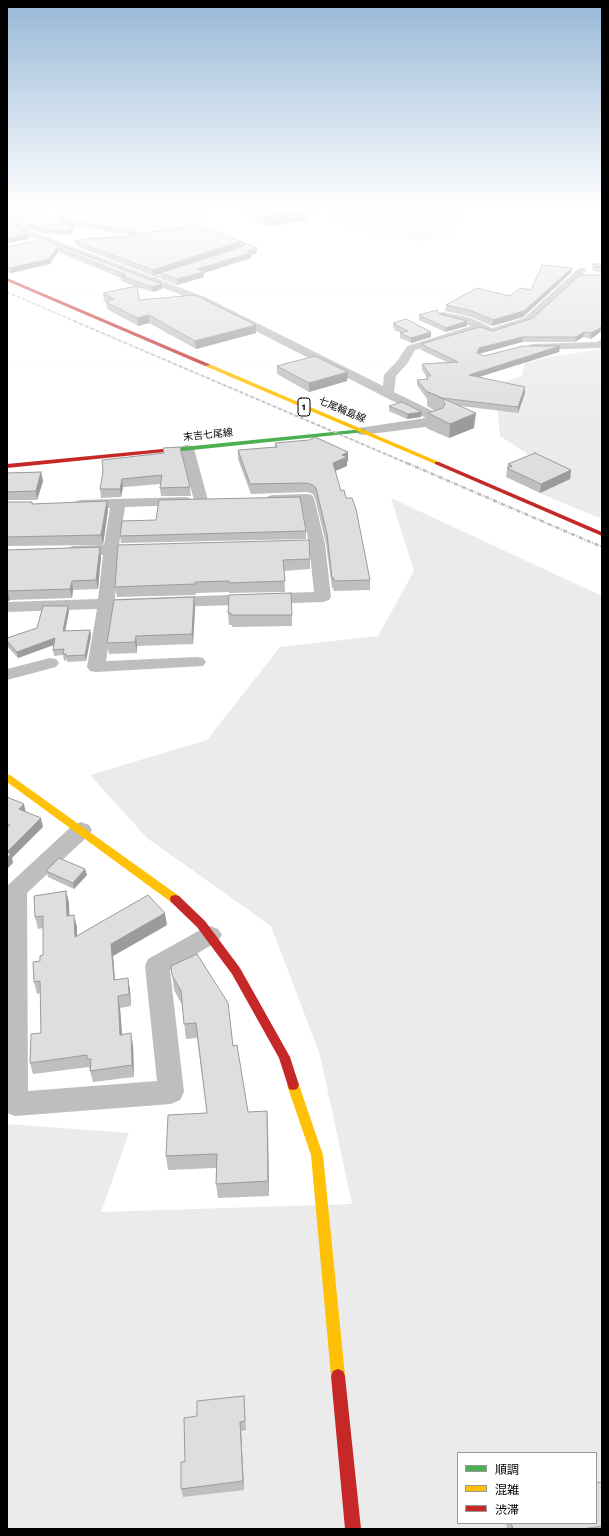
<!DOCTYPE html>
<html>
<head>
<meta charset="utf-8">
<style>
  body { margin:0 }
  #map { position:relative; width:609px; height:1536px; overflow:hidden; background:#fff; font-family:"Alegreya Sans","Noto Sans JP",sans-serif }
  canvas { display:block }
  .frame { position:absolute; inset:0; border:8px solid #000; pointer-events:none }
  .legend { position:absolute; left:457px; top:1452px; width:140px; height:72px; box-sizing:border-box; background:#fff; border:1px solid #999; margin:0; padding:5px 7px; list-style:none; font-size:12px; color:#000 }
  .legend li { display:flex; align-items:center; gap:8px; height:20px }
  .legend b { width:20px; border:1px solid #999 }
</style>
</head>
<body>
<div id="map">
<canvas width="609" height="1536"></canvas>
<div class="frame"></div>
<ul class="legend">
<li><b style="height:5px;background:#4caf50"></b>順調</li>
<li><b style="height:5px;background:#ffc107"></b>混雑</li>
<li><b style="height:5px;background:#c62828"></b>渋滞</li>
</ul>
</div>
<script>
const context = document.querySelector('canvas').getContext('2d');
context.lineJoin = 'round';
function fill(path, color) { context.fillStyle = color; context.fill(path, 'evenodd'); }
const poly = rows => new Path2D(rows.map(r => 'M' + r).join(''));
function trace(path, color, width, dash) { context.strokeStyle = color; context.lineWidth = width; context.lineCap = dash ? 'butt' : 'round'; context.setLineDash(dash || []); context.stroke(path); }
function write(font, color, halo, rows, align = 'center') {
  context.font = font + ' "Alegreya Sans","Noto Sans JP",sans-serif'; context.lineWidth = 3; context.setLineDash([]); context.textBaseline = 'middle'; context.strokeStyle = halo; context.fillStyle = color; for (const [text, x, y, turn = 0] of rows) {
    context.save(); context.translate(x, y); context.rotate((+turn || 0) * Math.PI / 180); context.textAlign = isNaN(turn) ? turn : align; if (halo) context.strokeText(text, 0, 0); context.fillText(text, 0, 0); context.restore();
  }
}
fill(poly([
  [44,209,200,209,205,211,211,216,143,231,115,229,72,218],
  [340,209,471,209,451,221,450,238,420,241,363,230,335,221,332,212],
  [602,349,602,519,539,493,530,486,541,463,500,436,495,385,522,376,525,363,550,357],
  [391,498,602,596,602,1529,7,1529,7,1124,129,1133,101,1212,352,1204,320,1055,271,926,147,838,90,775,207,740,280,647,378,636,414,571],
  [458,1453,596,1453,596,1523,458,1523]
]), '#ebebeb');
fill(poly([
  [171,271,175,272,152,280,148,279,171,271]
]), '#bebebe');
fill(poly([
  [7,209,12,209,15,220,26,229,205,297,383,386,384,375,398,360,407,346,471,326,464,323,439,317,438,315,439,313,443,312,471,318,492,328,524,318,579,268,585,268,587,270,552,305,532,322,492,335,479,331,415,350,407,364,396,376,394,392,441,415,442,418,441,421,425,427,363,435,358,434,356,431,358,428,426,418,197,301,20,233,7,222,7,209],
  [64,209,72,209,66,219,128,229,139,233,141,235,129,242,107,241,105,239,107,237,129,235,58,223,57,221,64,209],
  [602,339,602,348,600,348,533,350,529,349,527,347,529,345,533,344,596,342,602,339],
  [187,445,192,446,194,449,208,500,206,503,201,504,196,503,194,500,180,449,182,446,187,445],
  [307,494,312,495,314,498,325,544,331,597,329,600,323,602,114,609,106,661,197,657,203,658,206,662,203,666,96,672,90,671,87,667,97,609,7,612,7,602,98,599,103,555,73,556,67,554,65,551,67,548,73,546,104,545,110,508,81,508,76,507,74,504,76,501,81,500,185,497,190,498,192,501,190,504,185,505,125,507,119,545,145,544,150,546,153,549,150,552,145,554,118,554,115,599,314,592,309,544,301,503,273,503,268,502,266,499,268,496,273,495,307,494],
  [50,658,56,659,59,663,56,667,7,680,7,669,50,658],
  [81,822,89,825,92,830,89,835,27,893,28,1091,157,1081,145,966,148,959,202,929,210,926,218,929,222,935,218,941,170,970,184,1092,180,1100,171,1104,15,1116,7,1113,7,886,73,825,81,822]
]), '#bebebe');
fill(poly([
  [363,429,365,430,365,432,173,452,170,450,173,448,363,429]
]), '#4caf50');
fill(poly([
  [207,363,439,462,440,463,435,464,205,366,205,364,207,363],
  [7,774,10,775,179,896,180,899,179,902,175,903,171,902,7,782,7,774],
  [293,1080,297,1081,299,1085,323,1155,345,1376,343,1381,338,1383,333,1381,331,1376,311,1155,287,1085,289,1081,293,1080]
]), '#ffc107');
fill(poly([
  [7,278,209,364,210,365,205,366,7,281,7,278],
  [173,448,176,450,175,451,7,468,7,464,173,448],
  [435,462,439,462,602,532,602,536,435,464,435,462],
  [175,895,179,896,205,921,240,968,290,1057,299,1085,297,1089,293,1090,289,1089,279,1058,232,974,197,927,171,902,170,899,171,896,175,895],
  [338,1369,343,1371,345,1376,361,1529,345,1529,331,1376,333,1371,338,1369]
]), '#c62828');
trace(poly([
  [7,292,77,322]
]), '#bebebe', 1.5, [3, 1, 0.5, 1]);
trace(poly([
  [74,321,409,464]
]), '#bebebe', 2, [3.5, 1, 0.5, 1]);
trace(poly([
  [407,463,602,547]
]), '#bebebe', 2.5, [4.5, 1.5, 1, 1.5]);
fill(poly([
  [13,209,40,209,46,224,73,225,74,229,70,235,45,234,27,228,16,219],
  [238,209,323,209,306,211,306,220,267,227],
  [194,225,257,248,257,253,251,255,251,258,204,273,204,277,177,285,161,279,160,273,153,276,76,246,75,241,128,238],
  [42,239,162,289,153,292,137,287,139,300,256,325,256,333,196,349,149,323,138,326,107,309,106,302,104,301,103,293,135,286,121,281,121,278,58,252,50,264,11,273,7,272,7,247],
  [593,264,602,264,602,272,593,271,592,269],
  [572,268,571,273,523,317,492,326,471,317,445,311,446,305,510,296,531,290],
  [439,314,467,326,445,332,419,320,419,315],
  [533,318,599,333,591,339,583,337,575,342,522,342,479,354,484,356,560,346,559,352,479,377,525,387,525,393,518,413,461,406,474,428,449,438,426,428,428,413,435,411,427,406,427,399,417,385,417,380,426,379,427,377,422,370,422,364,447,362,421,350,421,344,493,331],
  [393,323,431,337,411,343,400,338,400,333,401,333,394,330,395,328,393,328],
  [277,366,348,372,347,381,309,392,277,374],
  [389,406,421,417,407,419,389,411],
  [275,443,348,452,348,461,347,462,347,466,335,471,341,491,346,498,370,580,370,590,334,591,333,588,332,588,326,544,315,498,313,494,307,492,251,494,238,459,238,450,275,447],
  [163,448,190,487,191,496,161,496,160,488,161,484,123,487,121,497,101,498,100,489,163,453],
  [508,464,571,470,570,479,540,493,506,477],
  [41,472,43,481,37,500,7,500,7,473],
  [7,502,32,502,33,504,108,510,103,545,7,546],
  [156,520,306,531,306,539,121,543,120,536],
  [118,545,310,559,310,569,284,571,285,592,229,593,229,592,196,593,195,595,117,597,115,587],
  [100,547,101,557,98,589,73,590,72,598,10,600,7,602,7,550],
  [195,608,193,644,137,646,137,653,109,654,107,643],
  [69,611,65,631,90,630,91,636,86,661,67,662,67,660,64,661,63,655,54,656,53,650,54,645,18,658,7,646,7,638,37,628],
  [228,613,292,615,292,626,232,627,232,625,229,625],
  [85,869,87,875,74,889,48,877,46,871],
  [66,891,69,903,69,916,77,927,77,935,167,925,113,956,115,980,128,978,130,990,131,1006,120,1008,122,1034,133,1045,134,1077,93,1082,90,1071,89,1067,33,1074,30,1063,41,1033,40,993,37,994,34,982,40,961,43,955,43,928,38,929,35,917],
  [171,966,233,1046,248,1112,267,1111,269,1196,218,1198,216,1184,216,1168,168,1170,166,1156,207,1113,197,1038,186,1039,182,1005,174,990],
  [244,1396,246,1430,241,1431,244,1490,183,1497,181,1489,185,1462,197,1416],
  [602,1482,602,1529,507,1529,506,1523,596,1523]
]), '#bfbfbf');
fill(poly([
  [288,209,323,209,306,211,306,220,267,227,267,212],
  [73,225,74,229,70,235,70,230],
  [28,234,29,239,7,243,7,238],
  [239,242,240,248,153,276,153,270],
  [57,247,58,252,50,264,11,273,10,268],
  [257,248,257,253,251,255,251,258,204,273,204,277,177,285,177,279,197,269,246,251],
  [572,268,571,273,523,317,492,326,493,320],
  [162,284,162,289,153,292,152,287],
  [149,315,149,323,138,326,137,318],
  [467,321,467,326,445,332,446,328],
  [256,325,256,333,196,349,195,341],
  [602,326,602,330,599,333,591,339,591,333],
  [431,332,431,337,411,343,411,338],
  [584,332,583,337,575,342,576,337],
  [523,337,522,342,478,354,477,353,479,348],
  [560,346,559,352,469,380,469,375],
  [348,372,347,381,309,392,309,383],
  [525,387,525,393,518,413,518,407],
  [422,412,421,417,407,419,408,414],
  [476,413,474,428,449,438,450,424],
  [348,452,348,461,347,462,347,466,333,472,333,463,342,455],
  [571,470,570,479,540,493,541,484],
  [41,472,43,481,37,500,36,491],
  [122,479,123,487,121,497,120,489],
  [107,501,108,510,103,545,101,535],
  [100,547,101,557,98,589,96,580],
  [72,581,73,590,72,598,70,589],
  [7,591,8,591,10,600,7,602],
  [194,597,195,608,193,644,192,634],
  [68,606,69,611,64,637,63,631],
  [90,630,91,636,86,661,85,655],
  [136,636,137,646,137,653,135,642],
  [55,638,56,644,18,658,17,652],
  [24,804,26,813,19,809],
  [41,818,43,827,12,858,13,863,7,869,7,852],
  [85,869,87,875,74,889,73,883],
  [66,891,69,903,70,928,67,916],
  [165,913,167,925,113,956,116,992,114,980,111,944],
  [74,915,77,927,77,948,75,937],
  [128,978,130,990,131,1006,129,994],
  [118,996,120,1008,123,1046,120,1035],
  [131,1033,133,1045,134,1077,132,1065],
  [267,1111,268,1125,269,1196,268,1181],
  [240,1422,241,1431,244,1490,243,1481]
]), '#9b9b9b');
const building = poly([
  [14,209,40,209,46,224,73,225,70,230,45,230,26,223,16,214,14,209],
  [261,209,288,209,267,212,261,209],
  [7,220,18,229,28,234,7,238,7,220],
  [194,225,199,225,257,248,246,251,251,253,197,269,204,272,177,279,160,273,244,246,245,244,239,242,153,270,75,241,89,238,128,238,137,234,194,225],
  [42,239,162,284,152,287,121,276,126,275,57,247,49,259,10,268,7,267,7,247,42,239],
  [593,264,602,264,602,267,594,266,593,264],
  [542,265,572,268,524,311,493,320,472,311,446,305,477,288,510,296,520,288,531,290,542,265],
  [580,275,602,275,602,326,600,328,591,333,584,332,576,337,523,337,479,348,477,353,484,356,523,346,560,346,469,375,525,387,518,407,442,398,428,392,428,393,417,380,428,379,427,376,431,376,422,364,458,362,421,344,480,327,493,331,533,318,580,275],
  [137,286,139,300,195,295,256,325,195,341,149,315,137,318,106,302,114,299,103,293,137,286],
  [437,310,439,314,467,321,446,328,419,315,437,310],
  [406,319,431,332,411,338,400,333,408,331,395,325,397,325,393,323,406,319],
  [315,356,348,372,309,383,277,366,315,356],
  [428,392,476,413,450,424,428,413,443,408,445,404,443,399,428,392],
  [402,402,422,412,408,414,389,406,402,402],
  [315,437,348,452,342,455,347,457,333,463,341,491,344,490,346,498,352,498,356,509,370,580,334,581,334,578,332,578,327,534,316,488,313,485,307,483,250,484,238,450,277,447,275,443,309,440,315,437],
  [180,447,190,487,160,488,162,475,122,479,120,489,100,489,103,472,102,460,164,453,163,448,180,447],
  [535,453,571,470,541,484,507,468,512,466,508,464,535,453],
  [41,472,36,491,7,492,7,473,41,472],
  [300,497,306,531,120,536,122,521,156,520,159,500,300,497],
  [107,501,101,535,7,537,7,502,32,502,32,504,107,501],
  [309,540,310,559,283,560,285,581,229,583,229,581,195,582,195,584,115,587,118,545,309,540],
  [100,547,96,580,72,581,70,589,8,591,7,591,7,550,100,547],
  [291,593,292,615,231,615,231,613,228,613,229,595,291,593],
  [194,597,192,634,136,636,135,642,107,643,114,600,194,597],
  [43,606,68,606,63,631,90,630,85,655,66,656,66,654,63,654,64,649,53,650,55,638,17,652,7,641,7,638,37,628,43,606],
  [7,797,24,804,19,809,41,818,7,852,7,828,10,825,7,824,7,797],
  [7,852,11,854,7,858,7,852],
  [59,858,85,869,73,883,46,871,59,858],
  [66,891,67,916,74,915,75,937,148,895,165,913,111,944,114,980,128,978,129,994,118,996,120,1035,131,1033,132,1065,90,1071,91,1059,87,1059,87,1055,30,1063,31,1034,41,1033,40,981,34,982,33,962,40,961,40,956,43,955,43,916,35,917,34,896,66,891],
  [197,954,228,1003,233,1046,237,1045,248,1112,267,1111,268,1181,216,1184,217,1154,166,1156,168,1115,207,1113,196,1023,184,1024,181,991,172,975,171,966,197,954],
  [244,1396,245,1421,240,1422,243,1481,181,1489,181,1462,185,1462,184,1418,197,1416,197,1401,244,1396],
  [602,1482,602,1526,582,1529,513,1529,511,1523,596,1523,596,1483,602,1482]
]);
fill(building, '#dedede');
trace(building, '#9b9b9b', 1);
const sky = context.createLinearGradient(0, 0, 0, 424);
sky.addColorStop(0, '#97b8d7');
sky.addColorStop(0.49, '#fff');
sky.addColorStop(1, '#ffffff00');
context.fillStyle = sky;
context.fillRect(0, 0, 609, 424);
write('10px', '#000', '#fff', [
  ["七尾輪島線",342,410,23],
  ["末吉七尾線",208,435,-6]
]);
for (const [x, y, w] of [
  [304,407,12]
]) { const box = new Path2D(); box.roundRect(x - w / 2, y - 9, w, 18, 3); context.fillStyle = '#fff'; context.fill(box); trace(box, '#000', 1); }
write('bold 11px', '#000', null, [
  ["1",304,407]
]);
</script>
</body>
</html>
